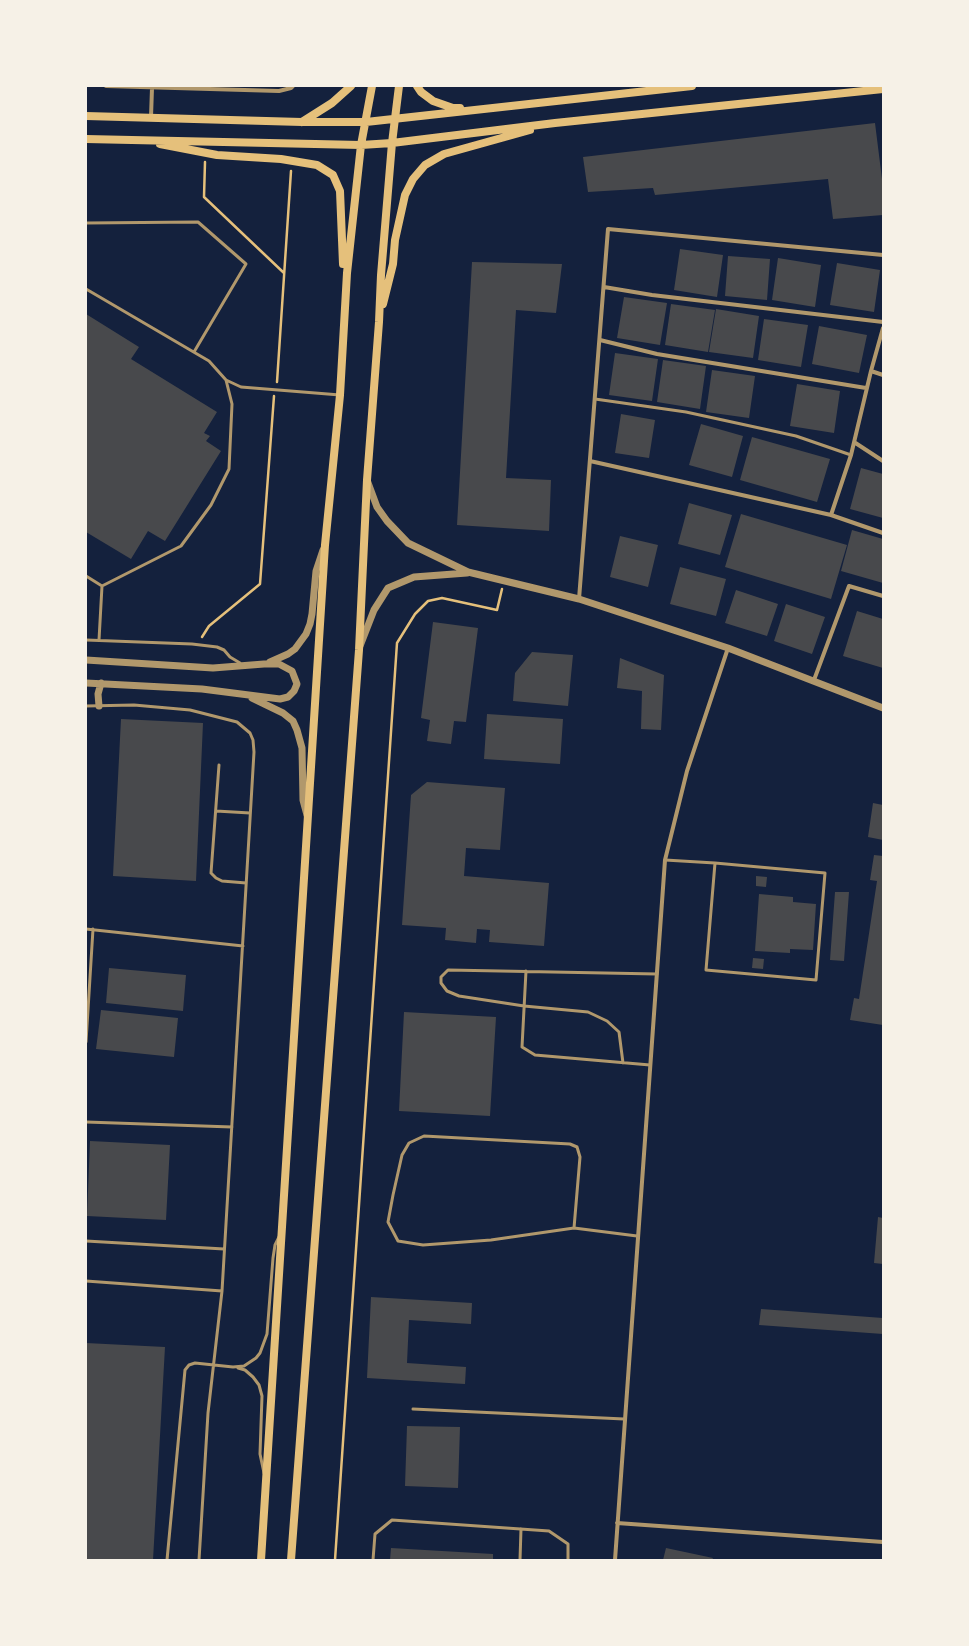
<!DOCTYPE html>
<html>
<head>
<meta charset="utf-8">
<style>
  body { margin:0 }
  #map { position:relative; width:969px; height:1646px; overflow:hidden; background:#14213d; font-family:"Asap Condensed",sans-serif }
  canvas { display:block }
  .frame { position:absolute; inset:0; border:87px solid #f6f1e7; pointer-events:none }
</style>
</head>
<body>
<div id="map">
<canvas width="969" height="1646"></canvas>
<div class="frame"></div>
</div>
<script>
const context = document.querySelector('canvas').getContext('2d');
context.lineJoin = 'round';
function fill(path, color) { context.fillStyle = color; context.fill(path, 'evenodd'); }
const poly = rows => new Path2D(rows.map(r => 'M' + r).join(''));
function trace(path, color, width, dash) { context.strokeStyle = color; context.lineWidth = width; context.lineCap = dash ? 'butt' : 'round'; context.setLineDash(dash || []); context.stroke(path); }
fill(poly([
  [875,123,883,187,883,215,833,219,828,179,655,195,653,188,588,192,583,157],
  [680,249,723,255,717,297,674,290],
  [728,256,770,259,767,300,725,296],
  [778,258,821,265,815,307,772,300],
  [472,262,562,264,556,313,516,310,506,478,551,480,549,531,457,525],
  [837,263,880,270,874,312,830,305],
  [624,297,667,303,660,345,617,338],
  [671,304,715,310,708,352,665,345],
  [716,309,759,316,753,358,709,352],
  [86,314,139,347,131,359,217,412,204,433,210,436,206,441,221,451,165,541,148,531,131,559,86,532],
  [764,319,808,325,801,367,758,360],
  [819,326,867,335,859,373,812,364],
  [615,353,658,359,652,401,609,395],
  [663,360,706,366,700,409,657,402],
  [712,370,755,376,749,418,706,412],
  [797,384,840,391,834,433,790,426],
  [621,414,655,420,649,458,615,453],
  [701,424,743,436,732,477,689,465],
  [752,437,830,459,817,502,740,480],
  [861,468,883,474,883,518,850,509],
  [689,503,732,515,720,555,678,544],
  [741,514,847,545,831,599,725,567],
  [852,530,883,539,883,583,841,571],
  [620,536,658,545,648,587,610,577],
  [680,567,726,579,716,616,670,604],
  [736,590,778,604,767,636,725,623],
  [786,604,825,617,812,654,774,641],
  [857,611,883,619,883,668,843,656],
  [433,622,478,628,466,722,454,721,451,744,427,741,430,720,421,718],
  [532,652,573,655,568,706,513,701,515,673],
  [620,658,664,675,661,730,641,729,642,691,617,688],
  [487,714,563,719,560,764,484,759],
  [121,719,203,723,196,881,113,876],
  [427,782,505,788,500,850,466,848,464,876,549,883,544,946,489,942,490,930,477,929,476,943,445,940,446,928,402,925,411,795],
  [873,803,883,805,883,840,868,837],
  [874,855,883,856,883,1025,850,1020,854,998,859,999,877,881,870,880],
  [756,876,767,877,766,887,756,886],
  [835,892,849,892,844,961,830,960],
  [759,894,793,897,793,902,816,904,813,950,790,949,790,953,755,951],
  [753,958,764,959,763,969,752,968],
  [109,968,186,975,183,1011,106,1003],
  [101,1010,178,1018,174,1057,96,1049],
  [404,1012,496,1017,490,1116,399,1111],
  [90,1141,170,1145,166,1220,87,1216],
  [878,1217,883,1218,883,1264,874,1263],
  [371,1297,472,1303,471,1324,409,1320,407,1363,466,1367,465,1384,367,1378],
  [761,1309,883,1318,883,1334,759,1325],
  [86,1343,165,1347,153,1560,86,1560],
  [407,1426,460,1427,458,1488,405,1486],
  [391,1548,493,1554,493,1560,390,1560],
  [666,1548,713,1558,712,1560,663,1560]
]), '#48494c');
trace(poly([
  [205,162,204,197,284,273],
  [277,382,291,171],
  [202,637,209,626,260,584,274,396],
  [335,1560,397,643,415,614,428,601,442,598,497,610,502,589]
]), '#e5c07b', 2.5);
trace(poly([
  [86,223,198,222,246,264,194,352],
  [86,289,209,361,226,380,232,404,229,469,211,505,181,546,102,586,99,640],
  [226,380,241,387,340,395],
  [595,399,686,412,796,436,851,455],
  [86,576,102,586],
  [86,640,192,644,217,647,224,650,230,657,240,663],
  [86,706,134,705,190,710,237,722,250,733,253,740,254,752,222,1291,208,1413,199,1560],
  [219,765,211,873,216,878,222,881,246,883],
  [216,811,250,813],
  [665,860,715,863,825,873,816,980,706,970,715,863],
  [86,929,243,946],
  [526,971,522,1047,535,1055,650,1065],
  [86,1042,93,929],
  [623,1063,619,1032,607,1021,588,1012,524,1006,459,996,447,991,441,983,441,977,448,970,657,974],
  [86,1122,232,1127],
  [574,1228,491,1240,423,1245,398,1241,388,1222,393,1195,402,1155,409,1143,424,1136,570,1144,577,1147,580,1157,574,1228,637,1236],
  [86,1241,224,1249],
  [86,1281,222,1291],
  [238,1368,245,1370,253,1377,259,1385,262,1396,260,1454,264,1473],
  [413,1409,624,1419],
  [167,1560,185,1370,189,1365,195,1363,233,1367,244,1366,256,1358,260,1353,267,1334,273,1258,275,1245,279,1237],
  [373,1560,375,1534,392,1520,549,1531,568,1544,568,1560],
  [520,1560,521,1529]
]), '#b1986c', 3);
trace(poly([
  [106,86,279,91,291,88,293,86],
  [151,117,152,88],
  [604,287,652,295,883,322],
  [600,340,657,354,866,388],
  [871,371,883,375],
  [854,442,883,461],
  [590,461,831,515,883,533],
  [831,515,851,455,871,371,883,328],
  [579,599,608,229,883,255],
  [814,680,849,586,883,596],
  [617,1523,883,1542],
  [615,1560,665,860,687,771,728,648]
]), '#b1986c', 4);
trace(poly([
  [367,480,377,507,387,521,408,543,468,572,579,599,728,648,883,708],
  [360,646,374,610,388,588,414,577,467,573],
  [86,660,213,668,264,664,279,664,292,671,297,684,294,691,288,697,280,699,202,689,86,683],
  [270,662,288,654,295,649,306,634,310,624,312,614,316,571,323,550],
  [252,698,283,713,293,721,297,730,302,748,303,800,307,815],
  [99,706,98,694,101,683]
]), '#b1986c', 7);
trace(poly([
  [417,86,421,92,433,101,453,108,460,108],
  [86,116,302,122,366,122,692,86],
  [302,122,332,103,351,86],
  [86,139,361,145,392,143,555,123,883,89],
  [160,144,217,155,281,159,317,165,333,175,340,191,343,264],
  [383,304,393,264,395,240,405,195,413,179,425,165,444,154,530,130],
  [261,1560,325,545,340,395,347,273,361,145,372,86],
  [291,1560,359,650,367,480,379,322,381,275,392,143,399,86]
]), '#e5c07b', 8);
</script>
</body>
</html>
